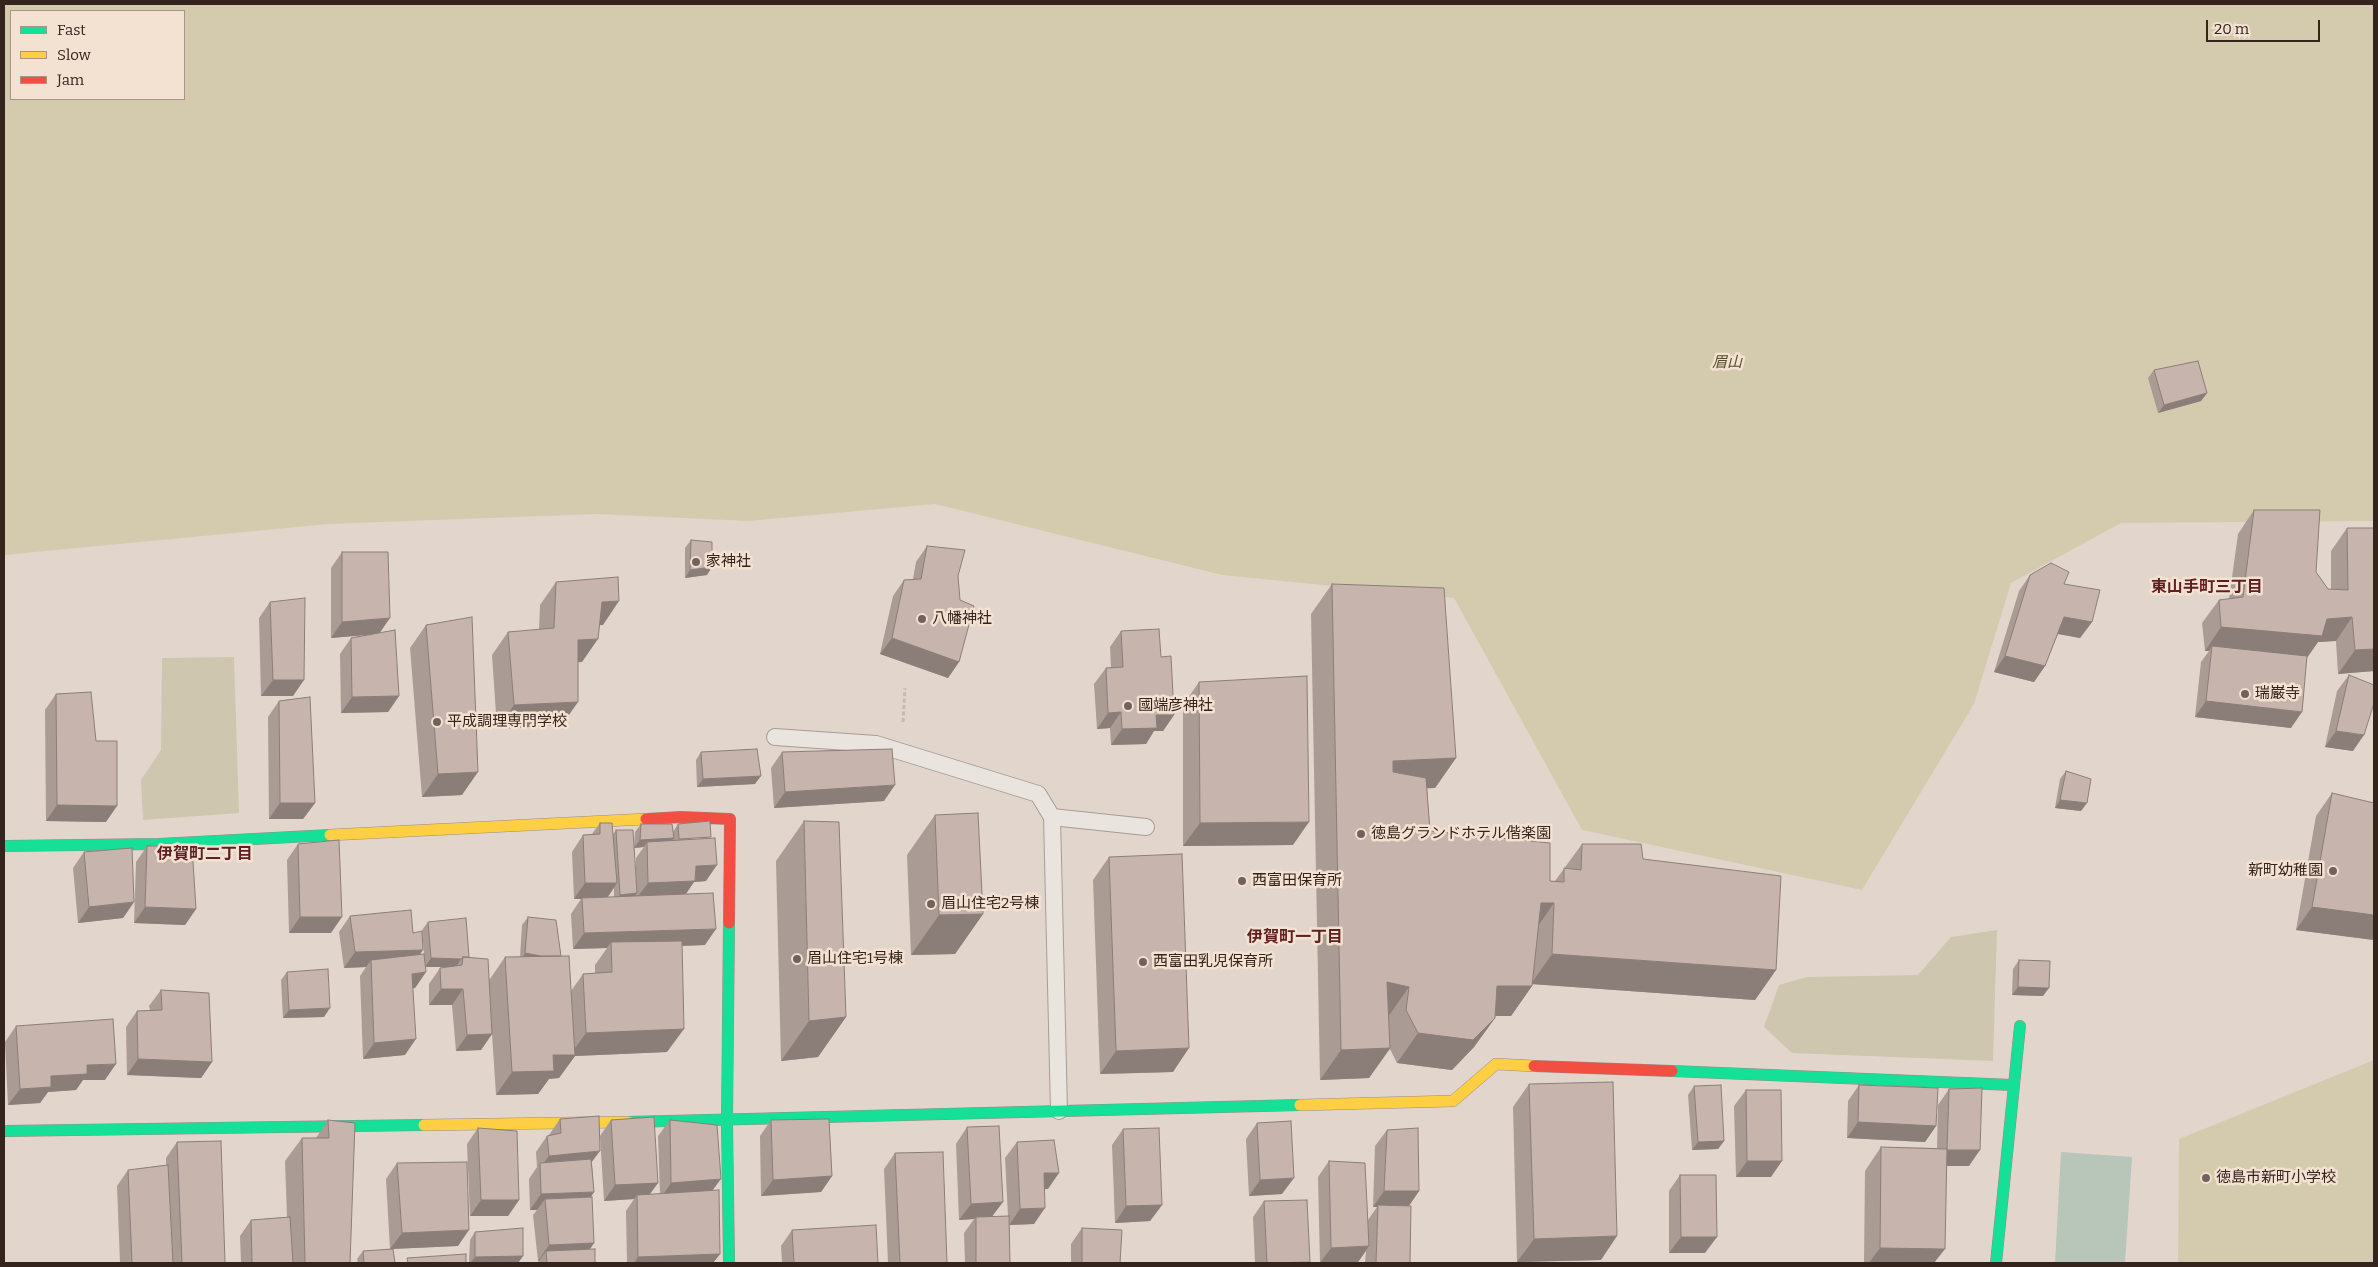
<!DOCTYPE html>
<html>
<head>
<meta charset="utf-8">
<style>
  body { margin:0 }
  #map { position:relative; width:2378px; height:1267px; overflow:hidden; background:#e2d6cc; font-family:Bitter,serif }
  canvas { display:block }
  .frame { position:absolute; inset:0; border:5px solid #35231e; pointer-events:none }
  .legend { position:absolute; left:10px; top:10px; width:175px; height:90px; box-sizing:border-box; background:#f3e1d2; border:1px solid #a7958a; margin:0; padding:6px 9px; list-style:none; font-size:15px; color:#35231e }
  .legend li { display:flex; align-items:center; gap:10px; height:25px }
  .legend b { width:25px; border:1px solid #a7958a }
  .scale { position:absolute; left:2206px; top:20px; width:114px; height:22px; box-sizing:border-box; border:2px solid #35231e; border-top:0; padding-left:6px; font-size:15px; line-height:18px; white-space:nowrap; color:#35231e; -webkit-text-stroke:4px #f3e1d2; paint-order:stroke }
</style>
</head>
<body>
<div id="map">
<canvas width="2378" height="1267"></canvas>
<div class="frame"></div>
<ul class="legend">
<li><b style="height:6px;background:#16e098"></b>Fast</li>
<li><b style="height:6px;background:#ffcf43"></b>Slow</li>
<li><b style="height:6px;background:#f24e42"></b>Jam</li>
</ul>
<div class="scale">20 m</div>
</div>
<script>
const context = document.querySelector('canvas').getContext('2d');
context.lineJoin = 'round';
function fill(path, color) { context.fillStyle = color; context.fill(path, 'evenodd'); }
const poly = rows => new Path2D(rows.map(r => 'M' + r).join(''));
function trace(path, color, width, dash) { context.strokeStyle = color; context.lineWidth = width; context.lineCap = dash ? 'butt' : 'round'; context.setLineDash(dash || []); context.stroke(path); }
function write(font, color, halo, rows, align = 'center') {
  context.font = font + ' Bitter,"Noto Sans JP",serif'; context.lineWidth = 5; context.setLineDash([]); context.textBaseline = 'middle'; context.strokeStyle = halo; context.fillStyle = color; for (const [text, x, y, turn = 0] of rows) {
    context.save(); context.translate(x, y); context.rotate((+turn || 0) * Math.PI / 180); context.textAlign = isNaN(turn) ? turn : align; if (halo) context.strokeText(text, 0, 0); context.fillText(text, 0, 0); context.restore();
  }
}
fill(poly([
  [4,4,2374,4,2374,521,2121,523,2011,583,1974,704,1862,890,1582,830,1454,598,1222,575,935,504,748,521,597,514,329,524,4,555],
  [11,11,184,11,184,99,11,99],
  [2374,1060,2374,1263,2178,1263,2179,1139]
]), '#d4cbaf');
fill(poly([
  [234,657,239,813,143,820,141,780,161,750,162,658],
  [1997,930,1993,1061,1792,1053,1764,1027,1779,985,1807,977,1918,975,1951,937]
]), '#cec6ae');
fill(poly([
  [2061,1152,2132,1157,2125,1263,2055,1263]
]), '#b7c6b8');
const lane = poly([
  [775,737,876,744,1038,794,1052,817,1059,1111],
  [1052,817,1146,827]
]);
const fast = poly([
  [4,846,159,844,330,835],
  [729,923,727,1121,729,1263],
  [1672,1071,2013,1085],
  [628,1122,1300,1105],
  [4,1131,424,1125],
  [1996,1263,2020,1026]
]);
const slow = poly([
  [330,835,646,819],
  [1300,1105,1453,1101,1496,1064,1534,1066],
  [424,1125,628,1122]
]);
const jam = poly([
  [646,819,681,817,730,819,729,923],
  [1534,1066,1672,1071]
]);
trace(lane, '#a79c96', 18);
trace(fast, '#978b85', 12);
trace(slow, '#978b85', 12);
trace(jam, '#978b85', 12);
trace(poly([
  [903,722,905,688]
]), '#c3bab5', 3, [4, 2.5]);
trace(lane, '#eae4de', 16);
trace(fast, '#16e098', 11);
trace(slow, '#ffcf43', 11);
trace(jam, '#f24e42', 11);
fill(poly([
  [2154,370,2207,393,2201,401,2158,413,2148,378],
  [2254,510,2316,572,2328,589,2331,589,2331,551,2347,528,2374,671,2338,674,2336,641,2318,642,2307,658,2291,728,2195,717,2201,662,2209,651,2205,651,2202,623,2219,600,2229,599,2238,534],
  [691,540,707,575,685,578,685,548],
  [927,546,958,576,959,662,948,678,880,654,893,596,904,580,913,579,916,562],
  [342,552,380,633,399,696,388,712,341,713,340,654,351,638,372,634,331,638,331,568],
  [2030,575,2064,584,2092,622,2080,638,2058,634,2045,666,2034,682,1994,672,2019,591],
  [556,582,603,625,599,625,582,662,578,662,562,725,497,729,492,655,508,632,539,630,540,605],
  [1332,584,1456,758,1435,788,1427,788,1430,831,1550,881,1555,881,1582,844,1643,859,1776,970,1755,1000,1532,984,1532,986,1511,1016,1495,1016,1495,1018,1474,1047,1452,1070,1397,1063,1390,1049,1369,1078,1320,1080,1311,614],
  [270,602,293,696,261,696,259,618],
  [426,625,462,795,422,797,410,648],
  [1121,631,1161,657,1174,715,1163,731,1154,731,1146,744,1111,745,1110,728,1097,729,1094,684,1106,668,1111,667,1110,647],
  [2349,675,2353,751,2325,747,2337,691],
  [1199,682,1293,845,1183,846,1183,705],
  [56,694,96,741,106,822,46,821,45,710],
  [279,701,315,803,303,819,269,819,268,717],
  [701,752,755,784,697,787,696,760],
  [782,752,884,801,774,808,771,768],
  [2066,771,2081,811,2055,808,2060,779],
  [2332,793,2374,940,2296,930,2316,816],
  [935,815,983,914,955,954,911,955,907,855],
  [804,821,846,1017,818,1057,781,1061,776,861],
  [600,823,613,834,616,830,636,881,636,858,644,847,634,848,635,832,641,824,673,832,678,824,706,881,694,882,685,894,705,945,682,946,667,1052,575,1056,559,1078,549,1079,538,1094,496,1095,492,1034,481,1050,456,1051,452,1005,429,1005,429,984,440,968,446,967,425,967,426,972,415,988,413,988,405,1055,363,1059,360,976,366,967,344,968,339,932,350,916,413,933,420,954,424,954,422,930,428,922,469,957,490,979,505,957,520,957,522,925,528,917,561,956,571,991,583,974,595,973,595,965,607,948,573,949,571,914,581,899,574,899,572,852,583,835,592,834],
  [614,888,614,897,608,897],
  [298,844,331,933,289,933,287,860],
  [147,846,196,909,185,925,134,923,136,862],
  [84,852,134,902,123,918,78,923,73,868],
  [1109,857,1173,1072,1100,1074,1093,880],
  [2019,960,2043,996,2012,995,2013,969],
  [287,972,324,1017,283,1018,281,980],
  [161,990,212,1062,201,1078,127,1075,126,1027,137,1011,150,1010,149,1006],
  [16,1026,105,1080,83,1080,76,1090,48,1092,40,1103,8,1105,5,1042],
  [1529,1084,1601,1260,1517,1262,1513,1107],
  [1859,1085,1936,1126,1925,1142,1847,1138,1848,1101],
  [1694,1086,1724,1141,1718,1149,1692,1150,1688,1095],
  [1949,1089,1969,1166,1947,1166,1934,1263,1864,1263,1865,1171,1881,1147,1937,1148,1938,1105],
  [1746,1090,1771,1177,1736,1177,1734,1106],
  [560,1119,592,1163,594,1192,591,1197,594,1243,590,1249,595,1263,537,1263,539,1261,538,1261,533,1215,537,1210,530,1210,529,1179,537,1167,536,1152,547,1136,549,1136,549,1135],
  [328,1120,350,1263,241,1263,240,1236,251,1220,287,1217,285,1161,302,1138,316,1138],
  [611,1120,658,1183,650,1194,660,1194,658,1136,670,1120,713,1191,720,1254,713,1263,627,1263,626,1211,634,1199,604,1201,600,1136],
  [771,1120,832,1176,821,1192,761,1196,760,1136],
  [1257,1123,1282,1194,1249,1196,1246,1139],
  [967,1127,993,1217,1008,1216,1005,1158,1017,1142,1048,1189,1044,1189,1034,1224,1009,1225,1010,1263,965,1263,964,1233,974,1219,959,1220,956,1144],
  [478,1128,519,1200,508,1216,470,1216,467,1144],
  [1123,1129,1162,1205,1150,1221,1115,1223,1112,1145],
  [1387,1130,1419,1191,1409,1206,1410,1263,1365,1263,1366,1251,1358,1262,1337,1263,1320,1263,1318,1177,1329,1161,1368,1220,1377,1207,1373,1207,1375,1146],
  [177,1142,225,1263,120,1263,117,1186,128,1170,166,1165,166,1158],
  [895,1153,947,1263,888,1263,884,1169],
  [397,1163,458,1246,393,1249,395,1263,358,1263,357,1259,363,1251,390,1249,386,1179],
  [1680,1175,1705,1253,1669,1253,1669,1191],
  [1264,1201,1309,1263,1255,1263,1253,1217],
  [1082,1228,1120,1263,1071,1263,1071,1244],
  [792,1230,878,1263,782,1263,781,1246],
  [475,1232,523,1256,518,1263,469,1263,470,1240]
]), '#aa9b95');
fill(poly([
  [2207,393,2201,401,2158,413,2164,405],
  [712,567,707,575,685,578,690,570],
  [619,601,603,625,585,626,602,602],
  [2064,617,2092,622,2080,638,2053,633],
  [2352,617,2336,641,2318,642,2306,659,2212,646,2209,651,2205,651,2221,627],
  [390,618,379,634,331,638,342,622],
  [892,638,959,662,948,678,880,654],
  [598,639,582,662,562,663,578,640],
  [2374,649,2374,671,2338,674,2355,650],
  [2005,656,2045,666,2034,682,1994,672],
  [273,680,304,680,293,696,261,696],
  [399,696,388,712,341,713,352,697],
  [2206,701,2302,712,2291,728,2195,717],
  [578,702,562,725,497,729,514,705],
  [1121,712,1110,728,1097,729,1108,713],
  [1156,715,1174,715,1163,731,1154,731,1146,744,1111,745,1122,729],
  [2336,731,2364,735,2353,751,2325,747],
  [1456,758,1435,788,1372,791,1393,761],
  [478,772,462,795,422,797,438,774],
  [761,776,755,784,697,787,703,779],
  [895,785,884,801,774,808,785,792],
  [2060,800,2087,803,2081,811,2055,808],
  [280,803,315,803,303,819,269,819],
  [57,805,117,806,106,822,46,821],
  [1309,822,1293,845,1183,846,1200,823],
  [674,838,668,846,647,842,644,847,634,848,640,840],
  [717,865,706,881,694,882,684,897,636,899,648,883,696,866],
  [585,883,617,883,606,899,582,898,581,899,574,899],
  [637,893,631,901,614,903,620,895],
  [134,902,123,918,78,923,89,907],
  [1541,903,1554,903,1533,933],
  [145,907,196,909,185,925,134,923],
  [2312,907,2374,915,2374,940,2296,930],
  [983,914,955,954,911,955,939,915],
  [300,917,342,917,331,933,289,933],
  [716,929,705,945,611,948,611,942,607,948,573,949,584,933],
  [423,950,412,966,371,960,366,967,344,968,355,952],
  [525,953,561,960,520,962],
  [1552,954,1776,970,1755,1000,1531,984],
  [431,958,461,959,456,967,425,967],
  [426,972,415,988,401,990,412,974],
  [1387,982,1409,987,1388,1017],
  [1497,986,1532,986,1511,1016,1476,1016],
  [2018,987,2049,988,2043,996,2012,995],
  [441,989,463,989,452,1005,429,1005],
  [330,1008,324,1017,283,1018,289,1010],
  [846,1017,818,1057,781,1061,809,1021],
  [1495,1018,1474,1047,1452,1070,1397,1063,1418,1033],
  [684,1029,667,1052,575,1056,559,1078,549,1079,538,1094,496,1095,512,1072,553,1055,570,1055,586,1033],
  [492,1034,481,1050,456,1051,467,1035],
  [416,1039,405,1055,363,1059,374,1043],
  [1189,1048,1173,1072,1100,1074,1116,1051],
  [1390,1048,1369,1078,1320,1080,1341,1050],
  [138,1059,212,1062,201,1078,127,1075],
  [116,1064,105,1080,83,1080,76,1090,48,1092,40,1103,8,1105,20,1089,51,1076,87,1065],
  [1858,1122,1936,1126,1925,1142,1847,1138],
  [1724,1141,1718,1149,1692,1150,1698,1142],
  [1947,1150,1980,1150,1969,1166,1936,1166],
  [600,1151,588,1167,540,1168,549,1156],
  [1747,1161,1782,1161,1771,1177,1736,1177],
  [1044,1173,1059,1173,1048,1189,1033,1189],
  [832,1176,821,1192,761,1196,773,1180],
  [1294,1178,1282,1194,1249,1196,1260,1180],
  [721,1179,709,1195,660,1199,671,1183],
  [658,1183,646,1199,637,1195,634,1199,604,1201,615,1185],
  [1384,1191,1419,1191,1408,1207,1378,1205,1377,1207,1373,1207],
  [594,1192,583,1208,545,1199,537,1210,530,1210,541,1194],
  [481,1200,519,1200,508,1216,470,1216],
  [1003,1202,991,1218,976,1217,974,1219,959,1220,971,1204],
  [1162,1205,1150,1221,1115,1223,1126,1206],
  [1045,1208,1034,1224,1009,1225,1020,1209],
  [469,1230,458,1246,390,1249,402,1233],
  [1617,1236,1601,1260,1517,1262,1534,1239],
  [1681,1237,1717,1237,1705,1253,1669,1253],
  [594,1243,583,1259,546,1251,539,1261,538,1261,549,1245],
  [1369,1246,1358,1262,1320,1263,1331,1248],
  [1880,1248,1945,1249,1934,1263,1869,1263],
  [720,1254,713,1263,634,1263,638,1257],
  [523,1256,518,1263,470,1263,475,1257]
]), '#8b7e79');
const building = poly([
  [2198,361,2207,393,2164,405,2154,370,2198,361],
  [2254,510,2320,510,2316,572,2328,589,2348,590,2347,528,2374,528,2374,649,2355,650,2352,617,2327,619,2322,636,2221,627,2219,600,2243,597,2254,510],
  [691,540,712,542,712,567,690,570,691,540],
  [927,546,965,550,958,576,960,600,974,606,959,662,892,638,904,580,921,579,927,546],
  [342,552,388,552,390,618,342,622,342,552],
  [2051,563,2069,572,2064,584,2100,590,2092,622,2064,617,2045,666,2005,656,2030,575,2051,563],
  [618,577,619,601,602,602,598,639,578,640,578,702,514,705,508,632,554,628,556,582,618,577],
  [1332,584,1444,588,1456,758,1393,761,1393,772,1426,778,1430,831,1550,843,1550,881,1564,882,1564,868,1581,870,1582,844,1641,844,1643,859,1781,876,1776,970,1552,954,1554,903,1541,903,1532,986,1497,986,1495,1018,1473,1040,1418,1033,1406,1010,1409,987,1387,982,1390,1048,1341,1050,1332,584],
  [305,598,304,680,273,680,270,602,305,598],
  [472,617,478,772,438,774,426,625,472,617],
  [1159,629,1161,657,1171,656,1174,715,1156,715,1157,728,1122,729,1121,712,1108,713,1106,668,1123,667,1121,631,1159,629],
  [395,630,399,696,352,697,351,638,395,630],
  [2212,646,2307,656,2302,712,2206,701,2212,646],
  [2349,675,2374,685,2374,703,2364,735,2336,731,2349,675],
  [1307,676,1309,822,1200,823,1199,682,1307,676],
  [91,692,96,741,117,741,117,806,57,805,56,694,91,692],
  [310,697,315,803,280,803,279,701,310,697],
  [757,749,761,776,703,779,701,752,757,749],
  [892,749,895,785,785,792,782,752,892,749],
  [2066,771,2091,779,2087,803,2060,800,2066,771],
  [2332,793,2374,803,2374,915,2312,907,2332,793],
  [978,813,983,914,939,915,935,815,978,813],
  [710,821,711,837,679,839,678,824,710,821],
  [804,821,839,822,846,1017,809,1021,804,821],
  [600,823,612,823,617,883,585,883,583,835,600,834,600,823],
  [641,824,672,824,674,838,640,840,641,824],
  [616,830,633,830,637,893,620,895,616,830],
  [715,838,717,865,696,866,695,881,648,883,647,842,715,838],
  [339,840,342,917,300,917,298,844,339,840],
  [147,846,192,846,196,909,145,907,147,846],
  [132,848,134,902,89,907,84,852,132,848],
  [1182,854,1189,1048,1116,1051,1109,857,1182,854],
  [713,893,716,929,584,933,582,898,713,893],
  [411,910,413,933,422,931,423,950,355,952,350,916,411,910],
  [528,917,556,920,561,956,541,956,525,953,528,917],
  [466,918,469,957,463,957,461,959,431,958,428,922,466,918],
  [682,941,684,1029,586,1033,583,974,612,972,611,942,682,941],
  [424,954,426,972,412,974,416,1039,374,1043,371,960,424,954],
  [569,956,575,1055,553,1055,554,1071,512,1072,505,957,569,956],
  [463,957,488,959,492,1034,467,1035,463,989,441,989,440,968,462,965,463,957],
  [2019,960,2050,961,2049,988,2018,987,2019,960],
  [328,969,330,1008,289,1010,287,972,328,969],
  [161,990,209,993,212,1062,138,1059,137,1011,162,1010,161,990],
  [113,1019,116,1064,87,1065,87,1074,51,1076,51,1087,20,1089,16,1026,113,1019],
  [1613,1082,1617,1236,1534,1239,1529,1084,1613,1082],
  [1721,1085,1724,1141,1698,1142,1694,1086,1721,1085],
  [1859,1085,1938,1088,1936,1126,1858,1122,1859,1085],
  [1982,1088,1980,1150,1947,1150,1949,1089,1982,1088],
  [1746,1090,1781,1090,1782,1161,1747,1161,1746,1090],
  [599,1116,600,1151,549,1156,547,1136,561,1133,560,1119,599,1116],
  [654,1117,658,1183,615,1185,611,1120,654,1117],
  [829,1119,832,1176,773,1180,771,1120,829,1119],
  [328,1120,355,1123,350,1263,305,1263,302,1138,329,1138,328,1120],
  [670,1120,717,1125,721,1179,671,1183,670,1120],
  [1291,1121,1294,1178,1260,1180,1257,1123,1291,1121],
  [999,1126,1003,1202,971,1204,967,1127,999,1126],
  [478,1128,517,1131,519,1200,481,1200,478,1128],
  [1159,1128,1162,1205,1126,1206,1123,1129,1159,1128],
  [1418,1128,1419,1191,1384,1191,1387,1130,1418,1128],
  [1054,1140,1059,1173,1044,1173,1045,1208,1020,1209,1017,1142,1054,1140],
  [221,1141,225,1263,182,1263,177,1142,221,1141],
  [1881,1147,1947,1149,1945,1249,1880,1248,1881,1147],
  [943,1152,947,1263,900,1263,895,1153,943,1152],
  [591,1159,594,1192,541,1194,540,1163,591,1159],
  [1329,1161,1365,1163,1369,1246,1331,1248,1329,1161],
  [467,1162,469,1230,402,1233,397,1163,467,1162],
  [168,1165,173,1263,132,1263,128,1170,168,1165],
  [1680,1175,1716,1175,1717,1237,1681,1237,1680,1175],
  [719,1190,720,1254,638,1257,637,1195,719,1190],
  [592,1197,594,1243,549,1245,545,1199,592,1197],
  [1307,1200,1310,1262,1267,1263,1264,1201,1307,1200],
  [1378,1205,1411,1206,1410,1263,1376,1263,1378,1205],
  [1009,1216,1010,1263,976,1263,976,1217,1009,1216],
  [290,1217,293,1263,252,1263,251,1220,290,1217],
  [876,1225,878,1263,794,1263,792,1230,876,1225],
  [523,1228,523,1256,475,1257,475,1232,523,1228],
  [1082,1228,1122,1230,1120,1263,1082,1263,1082,1228],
  [393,1249,395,1263,364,1263,363,1251,393,1249],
  [595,1249,595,1263,547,1263,546,1251,595,1249],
  [466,1254,466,1263,408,1263,407,1258,466,1254]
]);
fill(building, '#c6b4ad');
trace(building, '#8b7e79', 1);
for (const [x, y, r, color] of [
  [696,562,5,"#72625b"],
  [922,619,5,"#72625b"],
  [2245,694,5,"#72625b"],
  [1128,706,5,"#72625b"],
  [437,722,5,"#72625b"],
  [1361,834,5,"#72625b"],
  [2333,871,5,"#72625b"],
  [1242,881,5,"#72625b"],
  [931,904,5,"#72625b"],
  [797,959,5,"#72625b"],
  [1143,962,5,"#72625b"],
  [2206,1178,5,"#72625b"]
]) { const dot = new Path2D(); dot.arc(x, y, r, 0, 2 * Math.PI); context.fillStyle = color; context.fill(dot); trace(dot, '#f3e1d2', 2); }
write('italic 15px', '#515026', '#f3e1d2', [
  ["眉山",1727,363]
]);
write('15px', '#35231e', '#f3e1d2', [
  ["家神社",706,562],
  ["八幡神社",932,619],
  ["瑞巌寺",2255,694],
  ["國端彦神社",1138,706],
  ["平成調理専門学校",447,722],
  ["徳島グランドホテル偕楽園",1371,834],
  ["新町幼稚園",2323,871,"right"],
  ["西富田保育所",1252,881],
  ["眉山住宅2号棟",941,904],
  ["眉山住宅1号棟",807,959],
  ["西富田乳児保育所",1153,962],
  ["徳島市新町小学校",2216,1178]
], 'left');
write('bold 16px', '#602023', '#f3e1d2', [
  ["東山手町三丁目",2207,588],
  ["伊賀町二丁目",205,855],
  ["伊賀町一丁目",1295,938]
]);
</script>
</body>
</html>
